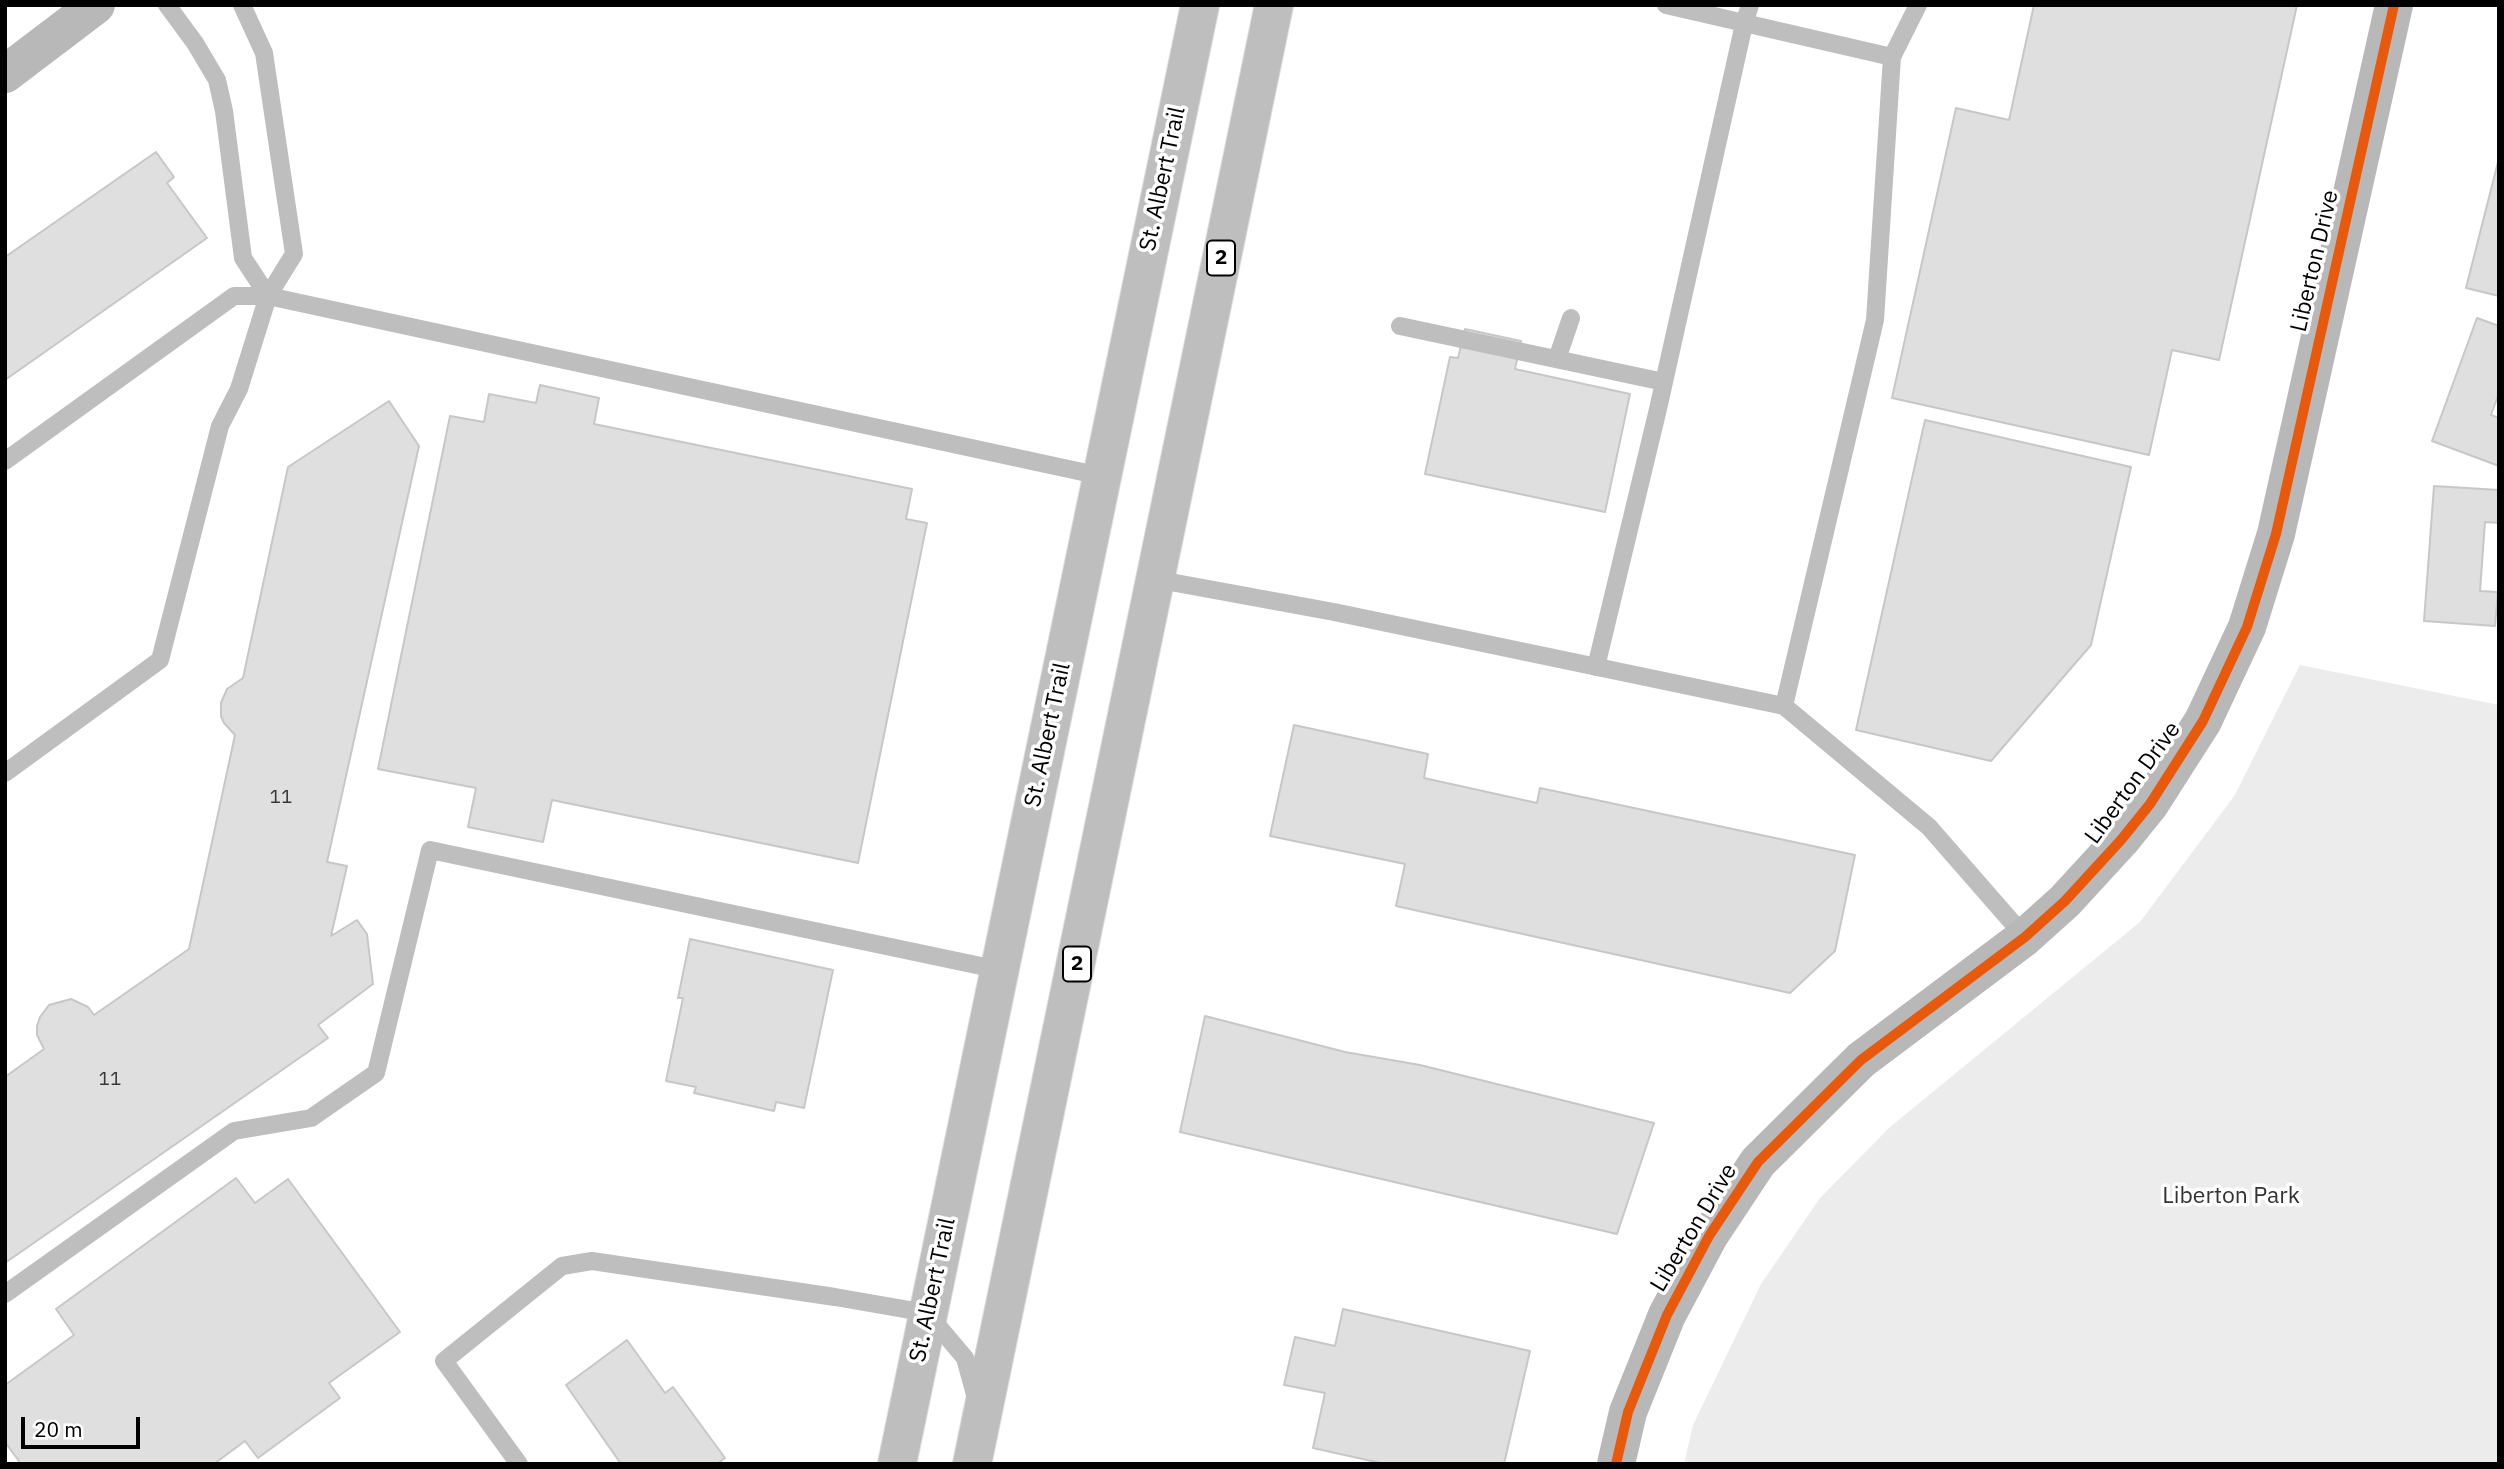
<!DOCTYPE html>
<html>
<head>
<meta charset="utf-8">
<style>
  body { margin:0 }
  #map { position:relative; width:2504px; height:1469px; overflow:hidden; background:#fff; font-family:"IBM Plex Sans",sans-serif }
  canvas { display:block }
  .frame { position:absolute; inset:0; border:7px solid #000; pointer-events:none }
  .scale { position:absolute; left:21px; top:1417px; width:119px; height:32px; box-sizing:border-box; border:4px solid #000; border-top:0; padding-left:9px; font-size:21px; line-height:24px; white-space:nowrap; color:#000; -webkit-text-stroke:5px #fff; paint-order:stroke }
</style>
</head>
<body>
<div id="map">
<canvas width="2504" height="1469"></canvas>
<div class="frame"></div>
<div class="scale">20 m</div>
</div>
<script>
const context = document.querySelector('canvas').getContext('2d');
context.lineJoin = 'round';
function fill(path, color) { context.fillStyle = color; context.fill(path, 'evenodd'); }
const poly = rows => new Path2D(rows.map(r => 'M' + r).join(''));
function trace(path, color, width, dash) { context.strokeStyle = color; context.lineWidth = width; context.lineCap = dash ? 'butt' : 'round'; context.setLineDash(dash || []); context.stroke(path); }
function write(font, color, halo, rows, align = 'center') {
  context.font = font + ' "IBM Plex Sans",sans-serif'; context.lineWidth = 7; context.setLineDash([]); context.textBaseline = 'middle'; context.strokeStyle = halo; context.fillStyle = color; for (const [text, x, y, turn = 0] of rows) {
    context.save(); context.translate(x, y); context.rotate((+turn || 0) * Math.PI / 180); context.textAlign = isNaN(turn) ? turn : align; if (halo) context.strokeText(text, 0, 0); context.fillText(text, 0, 0); context.restore();
  }
}
fill(poly([
  [2300,665,2499,705,2499,1464,1684,1464,1693,1425,1761,1284,1820,1198,1890,1127,2140,922,2235,795]
]), '#ececec');
const building = poly([
  [2034,5,2297,5,2219,360,2172,350,2149,455,1892,398,1956,108,2009,120,2034,5],
  [156,152,174,177,167,183,207,238,5,380,5,257,156,152],
  [2499,158,2499,296,2466,288,2499,158],
  [2477,318,2499,326,2499,393,2491,415,2499,418,2499,466,2432,441,2477,318],
  [1465,329,1521,341,1515,369,1630,394,1605,512,1425,474,1450,357,1458,358,1465,329],
  [540,385,599,398,594,424,912,489,906,519,927,523,858,863,552,800,543,842,468,827,476,788,378,769,450,416,484,422,489,394,536,403,540,385],
  [389,401,419,446,327,862,347,866,331,936,357,920,367,934,373,984,318,1025,328,1038,5,1263,5,1077,44,1049,37,1035,37,1026,40,1017,49,1005,71,999,88,1007,94,1015,189,949,235,735,224,723,221,716,221,703,227,689,243,678,288,467,389,401],
  [1925,420,2131,467,2091,645,1991,761,1856,730,1925,420],
  [2434,486,2499,490,2499,523,2485,522,2480,591,2498,592,2495,626,2424,621,2434,486],
  [1294,725,1428,754,1424,778,1537,803,1540,788,1855,855,1835,951,1790,993,1396,906,1405,864,1270,836,1294,725],
  [690,939,833,970,804,1108,776,1102,774,1111,694,1093,696,1087,666,1081,683,998,678,998,690,939],
  [1205,1016,1345,1052,1420,1065,1654,1123,1617,1234,1180,1132,1205,1016],
  [236,1178,255,1203,288,1179,400,1332,329,1383,340,1398,258,1458,245,1441,214,1464,21,1464,5,1442,5,1385,74,1335,56,1309,236,1178],
  [1343,1309,1530,1351,1504,1464,1385,1464,1313,1448,1325,1393,1284,1385,1295,1337,1335,1346,1343,1309],
  [627,1340,665,1393,673,1387,725,1458,717,1464,621,1464,566,1385,627,1340]
]);
fill(building, '#dfdfdf');
trace(building, '#c7c7c7', 2);
const primary = poly([
  [897,1464,1200,5],
  [972,1464,1274,5]
]);
trace(primary, '#dbdbdb', 40);
trace(poly([
  [167,5,195,43,217,80,224,111,243,258,268,296],
  [1666,5,1892,57],
  [1918,5,1892,57,1875,320,1784,706,1929,827,2025,937],
  [1400,326,1664,382],
  [1557,359,1571,318],
  [5,461,234,296,268,296,1101,476],
  [1154,579,1334,612,1784,706],
  [1596,667,1658,409,1744,24,1750,5],
  [5,773,160,660,220,426,239,389,268,296,294,254,264,53,242,5],
  [5,1294,234,1131,311,1118,376,1073,430,850,1000,970],
  [519,1464,444,1361,562,1266,592,1261,835,1297,927,1313,965,1358,976,1398]
]), '#bebebe', 18);
trace(poly([
  [5,74,96,5],
  [1616,1464,1628,1412,1667,1315,1709,1236,1758,1162,1861,1060,2025,937,2065,901,2121,840,2150,804,2203,721,2247,627,2276,534,2394,5]
]), '#b8b8b8', 38);
trace(primary, '#bebebe', 38);
trace(poly([
  [1616,1464,1628,1412,1667,1315,1709,1236,1758,1162,1861,1060,2025,937,2065,901,2121,840,2150,804,2203,721,2247,627,2276,534,2394,5]
]), '#e8590c', 10);
write('19px', '#383838', null, [
  ["11",281,798],
  ["11",110,1080]
]);
for (const [x, y, w] of [
  [1221,258,28],
  [1077,964,28]
]) { const box = new Path2D(); box.roundRect(x - w / 2, y - 17.5, w, 35, 5); context.fillStyle = '#fff'; context.fill(box); trace(box, '#000', 2); }
write('bold 21px', '#000', null, [
  ["2",1221,258],
  ["2",1077,964]
]);
write('23px', '#000', '#fff', [
  ["St. Albert Trail",1163,179,-78],
  ["Liberton Drive",2315,261,-77],
  ["St. Albert Trail",1048,735,-78],
  ["Liberton Drive",2133,783,-54],
  ["Liberton Drive",1694,1228,-59],
  ["St. Albert Trail",933,1290,-78]
]);
write('23px', '#333', '#fff', [
  ["Liberton Park",2231,1196]
]);
</script>
</body>
</html>
